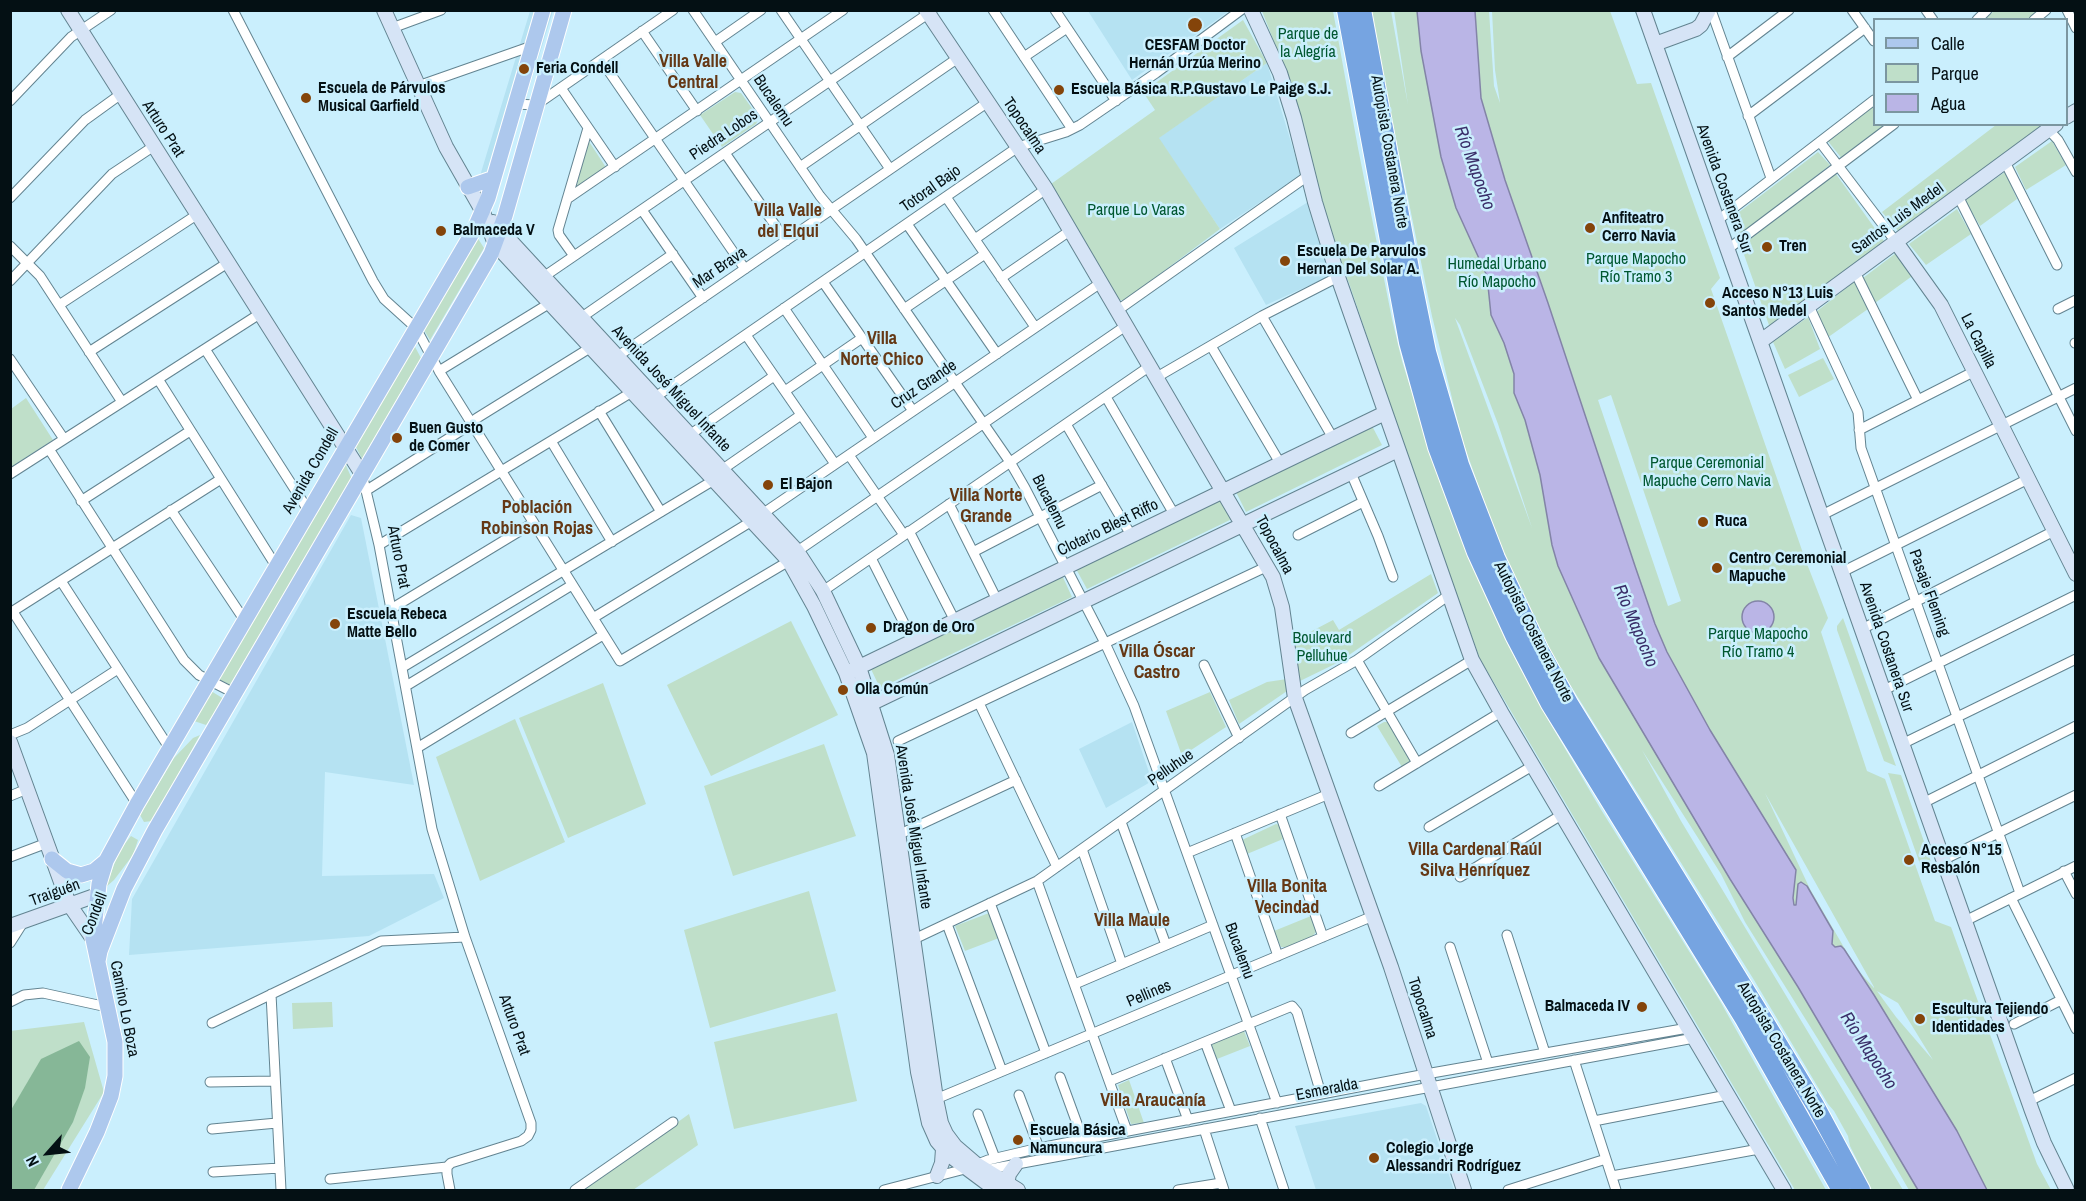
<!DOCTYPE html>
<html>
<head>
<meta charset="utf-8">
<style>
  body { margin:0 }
  #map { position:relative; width:2086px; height:1201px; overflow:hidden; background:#caeffd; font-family:"Archivo Narrow",sans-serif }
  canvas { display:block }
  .frame { position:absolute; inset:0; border:12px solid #041014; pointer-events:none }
  .legend { position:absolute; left:1873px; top:18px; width:195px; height:108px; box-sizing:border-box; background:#caeffd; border:2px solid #7b96a0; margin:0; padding:8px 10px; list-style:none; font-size:18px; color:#041014 }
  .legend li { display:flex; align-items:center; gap:12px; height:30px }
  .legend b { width:30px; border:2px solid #7b96a0 }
  .north { position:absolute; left:18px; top:1123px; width:60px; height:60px; -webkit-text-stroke:4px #caeffd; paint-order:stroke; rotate:243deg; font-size:16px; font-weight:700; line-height:24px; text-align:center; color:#041014 }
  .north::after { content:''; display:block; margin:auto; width:21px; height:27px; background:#041014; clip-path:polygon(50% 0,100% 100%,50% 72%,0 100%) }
</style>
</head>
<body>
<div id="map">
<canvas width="2086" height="1201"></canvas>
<div class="frame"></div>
<ul class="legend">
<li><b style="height:8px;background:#adc8ed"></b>Calle</li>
<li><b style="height:16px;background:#bfdfc9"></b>Parque</li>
<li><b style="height:16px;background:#bab5e6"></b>Agua</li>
</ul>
<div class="north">N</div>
</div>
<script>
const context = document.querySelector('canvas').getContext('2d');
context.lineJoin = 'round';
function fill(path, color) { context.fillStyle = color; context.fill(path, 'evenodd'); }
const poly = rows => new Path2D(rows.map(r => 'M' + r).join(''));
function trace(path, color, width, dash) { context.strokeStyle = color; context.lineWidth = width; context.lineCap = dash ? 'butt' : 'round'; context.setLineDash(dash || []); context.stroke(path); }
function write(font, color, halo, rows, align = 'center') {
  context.font = font + ' "Archivo Narrow",sans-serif'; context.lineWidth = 5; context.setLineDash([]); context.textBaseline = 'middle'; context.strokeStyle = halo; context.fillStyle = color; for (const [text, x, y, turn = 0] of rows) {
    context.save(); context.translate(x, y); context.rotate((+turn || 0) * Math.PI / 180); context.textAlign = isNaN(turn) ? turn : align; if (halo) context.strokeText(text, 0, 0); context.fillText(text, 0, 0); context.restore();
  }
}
fill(poly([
  [530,11,553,11,491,211,476,189],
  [1088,11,1229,11,1132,80],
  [1267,63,1301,175,1220,229,1158,138],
  [1308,202,1332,275,1266,305,1234,248],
  [351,515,361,518,414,785,325,772,322,876,434,874,444,898,369,936,129,955,132,899],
  [1132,722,1152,781,1106,808,1079,749],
  [1421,1103,1426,1106,1454,1190,1316,1190,1295,1126]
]), '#b5e2f2');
fill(poly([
  [1262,11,1333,11,1358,148,1392,319,1402,361,1441,486,1472,566,1507,643,1547,718,1600,808,1720,1001,1826,1190,1795,1190,1480,659,1411,466,1349,283,1330,236,1289,80],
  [1370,11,1391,11,1408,105,1394,11,1489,11,1494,86,1500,103,1495,70,1492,11,1610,11,1637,84,1651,83,1720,278,1711,289,1804,556,1828,618,1821,632,1867,771,1885,779,1935,921,1951,927,2037,1164,2051,1190,1909,1190,1864,1113,1745,922,1721,874,1642,750,1681,821,1903,1190,1872,1190,1850,1146,1848,1136,1834,1111,1828,1104,1754,980,1556,662,1519,590,1486,507,1462,439,1432,316],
  [1455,318,1460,325,1498,424,1532,528],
  [1611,395,1681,601,1668,606,1598,400],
  [1765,793,1874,987,1874,988,1856,968,1810,889],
  [1877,991,1898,1003,1933,1060,1896,1017],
  [1994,11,2040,11,2028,19,1983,20],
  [1243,20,1267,63,1159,138,1220,229,1125,300,1119,300,1051,184,1155,110,1143,92],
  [735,92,741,93,759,118,756,124,722,147,700,115],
  [1874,103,1874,124,1890,125,1843,160,1827,140],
  [1996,125,2039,125,2042,127,1899,232,1882,212],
  [588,140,607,169,576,189],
  [2052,141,2066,165,2026,190,2015,167],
  [1818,152,1830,165,1737,238,1730,219],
  [2005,172,2017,199,1980,226,1965,200],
  [1836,174,1886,244,1770,328,1741,246],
  [1957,209,1971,234,1926,265,1909,244],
  [477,237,484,248,430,340,424,330],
  [1896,253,1915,274,1875,303,1863,278],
  [1854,282,1868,309,1827,338,1816,312],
  [1808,317,1820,349,1785,369,1773,342],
  [414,345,421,358,362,459,355,445],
  [1823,358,1834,379,1799,397,1788,375],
  [26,398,53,440,11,467,11,409],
  [1371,424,1382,445,1246,512,1235,490],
  [344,461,352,479,230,685,218,679],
  [1222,496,1232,519,1087,589,1075,567],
  [1061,573,1072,597,880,688,870,667],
  [1431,574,1438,593,1339,662,1300,681,1293,641,1333,620,1339,630],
  [1843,618,1896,766,1884,761,1837,630,1837,626],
  [791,621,838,715,711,776,667,685],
  [1287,679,1287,691,1239,724,1229,700,1267,682],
  [603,683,646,804,568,838,519,718],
  [211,691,224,699,206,725,194,721],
  [1210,692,1226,727,1182,756,1166,711],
  [515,719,565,842,480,881,436,757],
  [1384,722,1389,722,1411,756,1410,761,1402,767,1377,726],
  [200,735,152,821,144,822,140,815,174,758,193,738],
  [824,744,856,836,733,876,704,786],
  [1888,773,1901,775,1931,862,1921,867],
  [1276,824,1280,825,1283,839,1247,854,1242,840],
  [131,836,138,840,133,855,114,880,106,887,119,851],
  [809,891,836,991,710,1028,684,930],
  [989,913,999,938,965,951,955,926],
  [1311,916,1316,932,1312,937,1286,947,1281,947,1274,931],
  [332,1002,333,1027,293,1029,292,1003],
  [837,1013,857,1101,734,1129,714,1042],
  [84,1022,104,1092,43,1190,11,1190,10,1031],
  [1244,1031,1250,1046,1217,1059,1211,1043],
  [1129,1080,1144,1123,1131,1124,1118,1085],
  [689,1114,698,1145,633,1190,584,1190]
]), '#bfdfc9');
fill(poly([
  [79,1041,90,1057,85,1088,73,1122,34,1190,11,1190,11,1110,41,1059]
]), '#86b797');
const water = poly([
  [1417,11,1475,11,1481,98,1505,180,1548,303,1635,566,1655,624,1667,652,1710,730,1796,870,1793,898,1794,905,1796,905,1798,884,1801,882,1807,886,1833,931,1832,944,1835,947,1841,946,1844,949,1874,995,1957,1131,1987,1190,1918,1190,1798,987,1730,879,1599,658,1558,566,1552,545,1540,475,1525,420,1514,393,1514,374,1504,343,1491,315,1487,276,1456,208,1441,157,1421,51,1417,11],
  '1742 617a16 16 0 1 1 32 0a16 16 0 1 1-32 0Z'
]);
fill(water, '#bab5e6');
trace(water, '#8384a7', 1.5);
const street = poly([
  [233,10,373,281,384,299,416,328,439,371,620,661,789,561,799,550,1127,325],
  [693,10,820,196,856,239,1010,462,1025,488,1105,643,1134,706,1277,1103],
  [781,10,890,169],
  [993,10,1072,129],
  [1055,10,1116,101],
  [1711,10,1771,178],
  [1852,10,1874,41],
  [1926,10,1933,20],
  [2067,10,2076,28],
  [1977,20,1987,10],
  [2034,20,2046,10],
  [392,28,441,10],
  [642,31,697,111],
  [715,42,761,10],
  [1024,57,1067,28],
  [1727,57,1789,10],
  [601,60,745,269],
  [418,86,532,46],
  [561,88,615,167],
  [10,101,71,37,111,10],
  [515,104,536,105,673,10],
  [1748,116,1865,28],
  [2046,127,2058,140,2076,172],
  [1820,142,1896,242],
  [725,153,786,241],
  [2005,162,2057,265],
  [800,167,958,58],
  [1958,196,2076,431],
  [946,197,1035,327],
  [10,198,85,120,121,94],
  [567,199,843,10],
  [642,210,703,298],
  [1718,220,1874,100],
  [907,224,997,354],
  [975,239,1046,189],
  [10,246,40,276,122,402],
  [1728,249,1894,124],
  [574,256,559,235,558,230,588,128],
  [1855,272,1918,400],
  [1001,278,1071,230],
  [539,280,932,11],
  [10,281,112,174,154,146],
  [823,282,913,411],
  [59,305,198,214],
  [1809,306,1858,412,1861,448,2020,893],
  [784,308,873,438],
  [904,309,985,254],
  [2058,309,2076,300],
  [1118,310,1309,175],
  [1262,316,1333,438],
  [582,317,673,254],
  [746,335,835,464],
  [2075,343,2076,343],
  [1211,346,1280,463],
  [205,349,308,510],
  [89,352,229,262],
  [618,356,988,102],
  [10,359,64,439],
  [439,371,550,303],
  [1157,377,1262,316,1338,277],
  [158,379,276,566],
  [785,391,862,338],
  [1106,397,1174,514],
  [651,400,1018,147,1066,132,1080,125,1156,73,1241,10],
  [599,411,661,512],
  [1066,424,1131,535],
  [1859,430,1975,371],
  [691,434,774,376],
  [551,441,612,542],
  [49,449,184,660,199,675,234,693],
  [849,455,904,535],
  [1351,473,1378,536,1393,577],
  [10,474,261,313],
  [362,474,379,545,432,829,465,937,531,1123,531,1130,528,1136,521,1141,451,1163,447,1167,447,1174,450,1190],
  [367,490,465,428,477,418,593,346],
  [81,501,190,431],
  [949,504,997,600],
  [171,510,245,621],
  [1822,515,2076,388],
  [909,531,955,621],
  [1298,535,1363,502],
  [379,545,632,392],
  [973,552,1102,485],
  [871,558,913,641],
  [1842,572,2028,479],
  [61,581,170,749],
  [823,591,1150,366],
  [391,609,533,523],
  [13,612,137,804],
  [10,613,221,479],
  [593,618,752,521,1102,282],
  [1862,629,2054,531],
  [1357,660,1417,763],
  [1204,665,1239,738],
  [403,667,714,480,723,469,801,415],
  [406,686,572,585],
  [1884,690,2076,595],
  [979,703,1057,867],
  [1351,733,1472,660],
  [10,735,27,728,118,669],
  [898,741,1268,566],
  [1902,744,2076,659],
  [417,748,603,635],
  [1379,786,1501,712],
  [10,796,27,789],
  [1923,803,2076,726],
  [1280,814,1323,937],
  [1121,822,1166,945],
  [1429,827,1534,765],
  [1235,833,1278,956],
  [898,835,1016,780],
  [1082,849,1122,964],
  [1187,853,1329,794],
  [10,857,47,843],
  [1943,860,2076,795],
  [2064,871,2076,894],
  [1460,877,1563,814],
  [1037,881,1127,1131],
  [2011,898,2076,1029],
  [990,903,1046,1053],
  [1965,921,2076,866],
  [947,924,1002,1071],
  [1507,935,1545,1053],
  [910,941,1037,881,1305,690,1357,660,1449,595],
  [10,943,24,921],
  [1450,947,1488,1063],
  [1075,984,1213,925],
  [271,994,281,1190],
  [10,1002,24,995,43,993,107,1007],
  [212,1023,381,941,465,937],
  [2014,1024,2061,1000],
  [1205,1042,1231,1111],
  [1165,1058,1188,1120],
  [1574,1060,1616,1190],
  [1060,1077,1083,1140],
  [1110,1081,1292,1006,1297,1012,1321,1094],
  [210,1082,275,1081],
  [1019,1095,1039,1148],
  [936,1099,1373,916],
  [2029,1101,2076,1078],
  [978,1114,995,1158],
  [1260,1118,1284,1190],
  [1594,1121,1727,1095],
  [212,1129,277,1123],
  [1204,1129,1224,1190],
  [985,1170,1694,1038],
  [213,1172,280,1168],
  [1612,1176,1759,1149],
  [330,1179,447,1167],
  [575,1190,673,1122],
  [884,1190,965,1169,988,1160,1039,1148,1426,1074,1688,1028],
  [1178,1190,1221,1183],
  [1508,1190,1606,1159]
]);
const secondary = poly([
  [68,10,362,474],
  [384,10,446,147,483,212,495,244,789,561,814,606,846,673,874,753,918,1072,929,1123,937,1141,949,1155,996,1190],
  [926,10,1046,189,1273,577,1282,607,1295,698,1391,967,1464,1190],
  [1251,10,1280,73,1294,118,1315,202,1338,277,1472,660,1501,712,1784,1190],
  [1643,10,2032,1111,2044,1143,2067,1190],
  [1655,44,1696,29,1701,25,1709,10],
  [2066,117,2076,111],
  [493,222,797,551,823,591,859,667,887,755,936,1099,941,1123,946,1134,955,1146,976,1164,1018,1190],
  [1896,242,1941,305,2076,574],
  [1761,341,2056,124],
  [851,671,1385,413],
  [864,707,1398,450],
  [10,742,69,904,93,939],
  [10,926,97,895],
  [937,1176,942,1163,943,1149],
  [1007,1184,1009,1174,1016,1164]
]);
const primary = poly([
  [468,187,494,178],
  [52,859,67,871,81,875,94,871,106,861],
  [98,961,100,951,124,889,155,830,491,254,505,216,564,10],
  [69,1190,97,1132,111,1096,115,1076,115,1042,93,939,99,884,106,861,137,804,474,230,488,198,543,10]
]);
const highway = poly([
  [1346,10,1408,342,1437,447,1476,552,1514,635,1550,704,1744,1019,1841,1190],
  [1362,10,1411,274,1427,352,1460,465,1496,558,1539,649,1570,705,1756,1007,1815,1105,1861,1190]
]);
trace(street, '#638491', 11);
trace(secondary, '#638491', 16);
trace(primary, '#fff', 17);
trace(highway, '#fff', 20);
trace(street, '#fff', 9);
trace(secondary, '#d6e4f6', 14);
trace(primary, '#adc8ed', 15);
trace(highway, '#76a4e1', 18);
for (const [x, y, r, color] of [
  [1195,25,8,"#84440a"],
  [524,69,6,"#84440a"],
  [1059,90,6,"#84440a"],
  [306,98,6,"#84440a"],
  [1590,228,6,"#84440a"],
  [441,231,6,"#84440a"],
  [1767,247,6,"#84440a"],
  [1285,261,6,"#84440a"],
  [1710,303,6,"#84440a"],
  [397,438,6,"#84440a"],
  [768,485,6,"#84440a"],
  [1703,522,6,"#84440a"],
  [1717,568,6,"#84440a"],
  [335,624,6,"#84440a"],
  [871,628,6,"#84440a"],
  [843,690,6,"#84440a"],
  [1909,860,6,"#84440a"],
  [1642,1007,6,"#84440a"],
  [1920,1019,6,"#84440a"],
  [1018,1140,6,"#84440a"],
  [1374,1158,6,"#84440a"]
]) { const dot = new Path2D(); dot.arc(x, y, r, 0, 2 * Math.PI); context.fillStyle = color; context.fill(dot); trace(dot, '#caeffd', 2); }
write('16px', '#005730', '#caeffd', [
  ["Parque de",1308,35],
  ["la Alegría",1308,53],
  ["Parque Lo Varas",1136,211],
  ["Parque Mapocho",1636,260],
  ["Río Tramo 3",1636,278],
  ["Humedal Urbano",1497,265],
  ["Río Mapocho",1497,283],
  ["Parque Ceremonial",1707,464],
  ["Mapuche Cerro Navia",1707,482],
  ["Parque Mapocho",1758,635],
  ["Río Tramo 4",1758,653],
  ["Boulevard",1322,639],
  ["Pelluhue",1322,657]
]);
write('bold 16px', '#041014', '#caeffd', [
  ["CESFAM Doctor",1195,46,"center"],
  ["Hernán Urzúa Merino",1195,64,"center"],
  ["Feria Condell",536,69],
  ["Escuela de Párvulos",318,89],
  ["Musical Garfield",318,107],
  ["Escuela Básica R.P.Gustavo Le Paige S.J.",1071,90],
  ["Anfiteatro",1602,219],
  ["Cerro Navia",1602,237],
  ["Balmaceda V",453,231],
  ["Tren",1779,247],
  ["Escuela De Parvulos",1297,252],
  ["Hernan Del Solar A.",1297,270],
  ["Acceso N°13 Luis",1722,294],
  ["Santos Medel",1722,312],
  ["Buen Gusto",409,429],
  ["de Comer",409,447],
  ["El Bajon",780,485],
  ["Ruca",1715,522],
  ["Centro Ceremonial",1729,559],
  ["Mapuche",1729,577],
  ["Escuela Rebeca",347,615],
  ["Matte Bello",347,633],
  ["Dragon de Oro",883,628],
  ["Olla Común",855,690],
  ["Acceso N°15",1921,851],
  ["Resbalón",1921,869],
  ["Balmaceda IV",1630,1007,"right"],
  ["Escultura Tejiendo",1932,1010],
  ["Identidades",1932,1028],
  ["Escuela Básica",1030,1131],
  ["Namuncura",1030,1149],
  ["Colegio Jorge",1386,1149],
  ["Alessandri Rodríguez",1386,1167]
], 'left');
write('16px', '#041014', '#caeffd', [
  ["Bucalemu",773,101,56],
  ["Topocalma",1024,126,56],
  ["Arturo Prat",163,129,57],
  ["Piedra Lobos",724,135,-34],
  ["Autopista Costanera Norte",1389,152,80],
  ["Totoral Bajo",931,189,-35],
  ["Avenida Costanera Sur",1724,189,70],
  ["Santos Luis Medel",1898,219,-36],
  ["Mar Brava",720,268,-34],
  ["La Capilla",1978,341,63],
  ["Cruz Grande",924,385,-34],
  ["Avenida José Miguel Infante",671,389,47],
  ["Avenida Condell",311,471,-60],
  ["Bucalemu",1049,502,63],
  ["Clotario Blest Riffo",1108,528,-26],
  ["Topocalma",1274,545,62],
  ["Arturo Prat",398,557,79],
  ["Pasaje Fleming",1929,593,70],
  ["Autopista Costanera Norte",1533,632,63],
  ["Avenida Costanera Sur",1886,647,71],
  ["Pelluhue",1171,768,-35],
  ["Avenida José Miguel Infante",913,827,81],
  ["Traiguén",55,893,-20],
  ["Condell",95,914,-69],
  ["Bucalemu",1239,951,70],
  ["Pellines",1149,994,-23],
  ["Topocalma",1422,1008,72],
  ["Camino Lo Boza",124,1009,79],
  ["Arturo Prat",514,1025,70],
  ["Autopista Costanera Norte",1781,1050,59],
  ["Esmeralda",1327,1090,-11]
]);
write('bold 18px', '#653815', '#caeffd', [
  ["Villa Valle",693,62],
  ["Central",693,83],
  ["Villa Valle",788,211],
  ["del Elqui",788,232],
  ["Villa",882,339],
  ["Norte Chico",882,360],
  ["Villa Norte",986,496],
  ["Grande",986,517],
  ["Población",537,508],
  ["Robinson Rojas",537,529],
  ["Villa Óscar",1157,652],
  ["Castro",1157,673],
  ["Villa Cardenal Raúl",1475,850],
  ["Silva Henríquez",1475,871],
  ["Villa Bonita",1287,887],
  ["Vecindad",1287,908],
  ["Villa Maule",1132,921],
  ["Villa Araucanía",1153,1101]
]);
write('italic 18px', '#3a2e69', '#caeffd', [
  ["Río Mapocho",1474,168,70],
  ["Río Mapocho",1635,626,67],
  ["Río Mapocho",1868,1051,57]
]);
</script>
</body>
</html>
